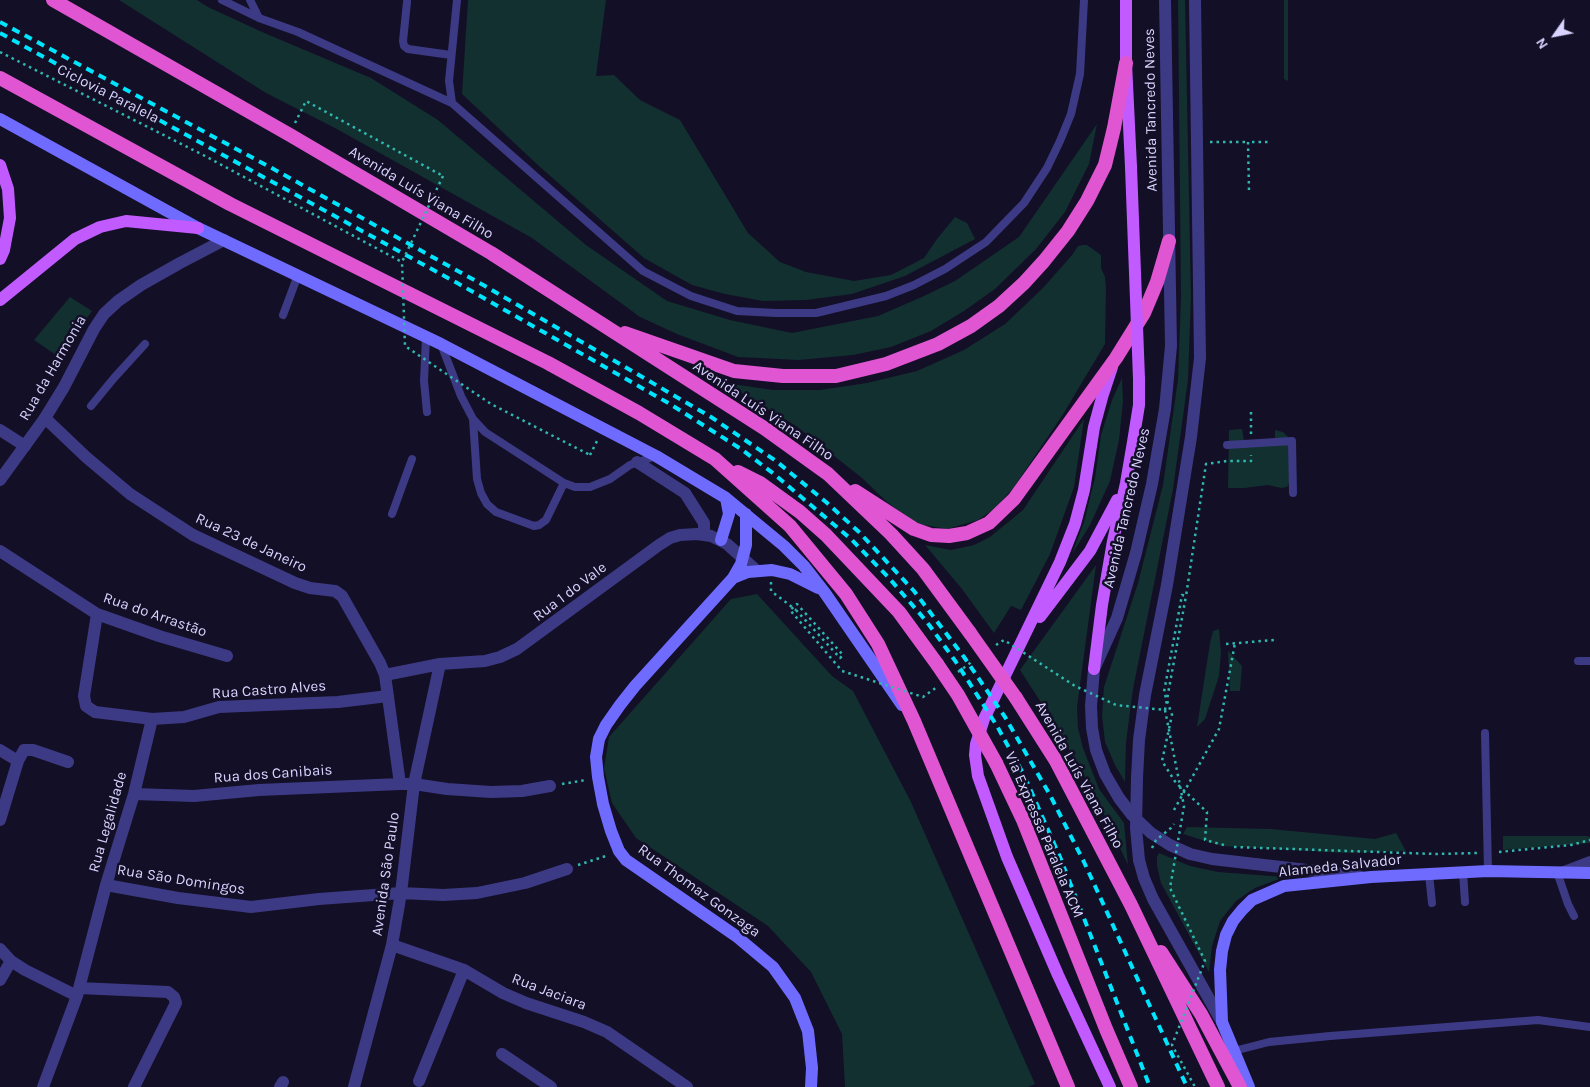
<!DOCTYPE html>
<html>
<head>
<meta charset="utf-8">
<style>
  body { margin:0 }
  #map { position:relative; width:1590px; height:1087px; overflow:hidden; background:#130f26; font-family:Karla,sans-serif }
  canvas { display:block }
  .north { position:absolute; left:1530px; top:10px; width:50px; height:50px; -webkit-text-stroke:4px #130f26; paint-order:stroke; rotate:237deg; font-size:14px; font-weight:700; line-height:20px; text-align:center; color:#d9d4ff }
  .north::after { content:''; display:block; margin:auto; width:18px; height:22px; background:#d9d4ff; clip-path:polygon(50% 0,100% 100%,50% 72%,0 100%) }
</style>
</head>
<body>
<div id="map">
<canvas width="1590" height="1087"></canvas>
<div class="north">N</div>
</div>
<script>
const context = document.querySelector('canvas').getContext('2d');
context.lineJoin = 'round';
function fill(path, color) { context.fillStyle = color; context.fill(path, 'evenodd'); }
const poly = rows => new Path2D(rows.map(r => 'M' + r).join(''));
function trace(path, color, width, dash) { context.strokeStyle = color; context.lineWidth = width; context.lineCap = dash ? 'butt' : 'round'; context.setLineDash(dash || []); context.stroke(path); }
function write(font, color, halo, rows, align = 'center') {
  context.font = font + ' Karla,sans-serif'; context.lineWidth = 5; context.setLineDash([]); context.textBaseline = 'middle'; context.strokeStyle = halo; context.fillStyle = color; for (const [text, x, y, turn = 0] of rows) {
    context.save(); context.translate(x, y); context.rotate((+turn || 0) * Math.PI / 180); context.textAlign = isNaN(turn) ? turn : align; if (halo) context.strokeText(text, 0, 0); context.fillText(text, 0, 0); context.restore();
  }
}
fill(poly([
  [119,0,197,0,208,7,262,32,371,78,438,120,586,245,667,301,730,320,792,333,878,316,924,296,955,281,1019,237,1097,124,1089,164,1065,212,1036,249,995,289,964,311,931,331,891,347,853,355,799,360,738,357,677,334,640,317,532,238,335,128,266,93],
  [468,0,606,0,596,76,614,75,640,100,680,120,748,233,780,262,806,272,854,281,891,275,924,258,937,239,955,217,967,223,975,239,905,276,852,294,806,300,763,301,725,294,692,285,644,258,540,167,462,94],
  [1178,0,1185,0,1191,297,1188,380,1173,489,1133,689,1126,742,1125,782,1115,765,1105,742,1102,716,1104,687,1138,583,1163,485,1178,379,1181,297],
  [1284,0,1288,0,1288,81,1284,79],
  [1083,245,1087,245,1101,255,1101,268,1105,277,1106,288,1105,344,1062,416,1014,487,994,509,978,520,947,529,918,524,888,503,862,478,796,426,725,383,773,390,820,390,867,383,917,371,964,350,1005,324,1043,288,1072,255,1078,246],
  [70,297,92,311,59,357,34,340],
  [1122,378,1123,401,1119,440,1110,481,1090,525,1072,554,1084,522,1095,478,1101,435,1112,400],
  [1084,419,1074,487,1050,554,1021,610,1011,606,994,633,962,589,925,545,951,550,974,545,990,537,1023,510],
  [1242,429,1244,440,1275,441,1275,430,1283,432,1289,438,1290,482,1287,487,1281,488,1268,485,1244,488,1228,488,1229,430],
  [1096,565,1077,707,1078,728,1083,748,1099,789,1124,823,1128,865,1094,793,1051,718,1020,670],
  [757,594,832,676,853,691,911,802,1035,1084,1028,1087,845,1087,842,1034,811,972,768,926,636,838,612,803,604,768,609,737,731,599],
  [1219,629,1221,653,1219,676,1205,719,1197,727,1210,643,1213,631],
  [1228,651,1242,666,1240,691,1230,691],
  [1187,827,1271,829,1375,839,1396,833,1406,851,1346,853,1222,846,1183,834],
  [1503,836,1587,836,1590,837,1590,843,1503,850],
  [1159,853,1190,866,1218,872,1284,877,1255,888,1236,901,1220,921,1212,946,1209,972,1161,883,1157,866,1157,857]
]), '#12302f');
trace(poly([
  [0,52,205,156,402,262],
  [295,123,306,101,443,176],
  [1210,142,1248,142],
  [1249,190,1248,142,1270,142],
  [1251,434,1251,408],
  [590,455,597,441],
  [771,582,771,591,796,610],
  [1226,644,1274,640],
  [562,784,586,780],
  [1174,810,1219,729,1235,643],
  [1224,845,1205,840,1207,812,1176,783,1162,761,1172,715,1164,692,1182,595,1186,596,1206,464,1227,461,1251,461,1251,455],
  [1234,847,1435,854,1478,853],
  [1499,852,1571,845,1590,840],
  [578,865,606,856]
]), '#2fb8b0', 2.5, [2.5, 4]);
trace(poly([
  [222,0,259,18,298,32,452,103,643,271,691,296,737,311,776,313,816,313,886,296,914,285,945,269,986,242,1024,203,1047,168,1060,141,1071,114,1080,74,1084,0],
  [250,0,259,18],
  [407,2,403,41,404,46,408,49,451,55],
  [452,103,449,81,457,0],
  [283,315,298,275],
  [426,337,424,381,427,412],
  [441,344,461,396,473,419,485,432,564,483,575,487,590,487,610,479,630,465,656,456],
  [91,406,114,378,145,344],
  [473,419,477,479,481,493,487,504,496,512,534,526,539,525,546,520,564,483],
  [1227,445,1292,441,1293,493],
  [392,514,412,459],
  [1578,661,1590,661],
  [1485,733,1488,871],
  [1463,872,1465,902],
  [1557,872,1568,904,1574,916],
  [1429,874,1432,903],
  [1234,1051,1269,1042,1330,1036,1538,1020,1590,1027]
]), '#3d3a85', 8);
trace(poly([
  [45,418,86,457,130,494,193,535,295,583,310,588,335,591,342,596,380,663,385,675,400,784],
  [0,430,25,446],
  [637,462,685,493,704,523,704,535],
  [0,551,97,614,159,636,227,656],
  [385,675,440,664,485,661,500,657,517,649,659,545,670,538,680,535,697,534,711,536,727,544,757,571],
  [152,719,184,717,219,707,338,702,388,696],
  [0,750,18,761],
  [134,794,194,796,259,790,400,784,414,784,447,789,491,792,522,791,550,786],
  [0,820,18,761,24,750,33,750,68,762],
  [106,885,178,898,251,907,319,899,401,893,443,895,477,893,525,883,567,869],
  [392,945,464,970,503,993,526,1003,584,1022,607,1032,687,1087],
  [0,949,11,961,25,970,77,996],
  [0,980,11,961],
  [79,988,168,992,174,997,176,1003,134,1087],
  [502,1054,551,1087],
  [419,1081,464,970],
  [43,1087,77,996,106,885,134,794,152,719,95,712,86,706,84,696,97,614],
  [280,1087,283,1082],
  [354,1087,392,945,401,893,414,784,440,664]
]), '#3d3a85', 12);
trace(poly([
  [1165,0,1171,346,1165,409,1152,484,1136,553,1117,618,1094,669,1091,706,1092,728,1096,750,1105,774,1119,798,1132,815,1151,833,1170,845,1190,854,1212,859,1359,876],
  [0,480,45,418,64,387,94,329,104,314,118,301,141,285,180,263,224,240],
  [1137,778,1139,740,1145,695,1167,585,1191,437,1200,358,1195,0],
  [1139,860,1144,878,1153,899,1222,1022],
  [1564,872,1590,862]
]), '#3d3a85', 12);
trace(poly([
  [0,119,198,228,441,344,656,456,726,498,784,546,804,566,825,593,902,705],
  [746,514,746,545,741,564,733,578,635,686,620,705,606,725,599,739,596,757,598,777,603,804,611,831,619,851,626,860,736,936,773,967,795,998,808,1031,812,1068,811,1087],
  [721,540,729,514,726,498],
  [733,578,748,572,772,570,790,574,818,588],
  [1249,1087,1222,1022,1220,970,1222,951,1226,935,1233,921,1242,910,1252,900,1284,886,1371,877,1488,871,1590,873]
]), '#6f6bff', 12);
trace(poly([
  [1126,0,1126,63,1131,167],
  [0,165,8,189,10,218,4,250,0,259],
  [0,300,75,239,100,227,126,221,198,228],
  [1040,617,1090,551,1117,500],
  [1094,669,1102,605,1113,541,1126,483,1133,442,1139,405,1139,379],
  [1110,1087,1058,975,1007,857,978,776,975,755,976,744,984,719,1060,562,1075,524,1084,490,1094,427,1103,394,1112,367]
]), '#c25bff', 12);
trace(poly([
  [53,0,290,135,491,253,764,428,828,474,891,534,923,569,970,633],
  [0,78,230,204,548,363,639,413,715,459,790,526,846,594,878,644,914,721,1068,1087],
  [625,333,734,371,783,376,836,376,886,364,938,344,971,326,999,306,1024,283,1044,261,1068,231,1087,201,1105,165,1114,128,1126,63],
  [738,472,760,483,800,512,826,535,899,612,937,664],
  [855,491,914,529,931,535,949,536,967,533,989,523,1014,499,1116,358,1144,313,1157,282,1169,241],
  [1016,698,1056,761,1094,834,1131,905,1218,1087],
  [996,763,1023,820,1106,1029,1131,1087],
  [1161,952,1201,1014,1240,1087]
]), '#e055d1', 14);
trace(poly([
  [0,22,268,166,485,286,613,360,711,417,776,461,826,502,859,532,914,591,964,657,1005,717,1050,795,1084,862,1187,1087],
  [0,33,459,284,670,404,741,449,774,474,851,539,889,578,927,622,956,662,997,726,1024,775,1060,857,1150,1087]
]), '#00e5ff', 4, [8, 6]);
trace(poly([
  [443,176,402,262,405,346,491,404,590,455],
  [796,610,840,658,843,655,797,604,790,610,842,671,923,697,937,687],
  [996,645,1004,640,1075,686,1116,705,1165,710,1186,596],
  [958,672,973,661],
  [1165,710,1184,806,1170,888,1205,961,1172,1045,1195,1087],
  [1152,848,1156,840,1171,828,1174,824]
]), '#2fb8b0', 2.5, [2.5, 4]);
trace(poly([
  [1137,778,1136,828,1139,860]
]), '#3d3a85', 12);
trace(poly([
  [1131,167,1139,379]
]), '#c25bff', 12);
trace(poly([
  [970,633,1016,698],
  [937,664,958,695,996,763]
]), '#e055d1', 14);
write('15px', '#d9d4ff', '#130f26', [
  ["Ciclovia Paralela",108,94,27],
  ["Avenida Tancredo Neves",1151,110,-91],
  ["Avenida Luís Viana Filho",421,193,31],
  ["Rua da Harmonia",53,368,-60],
  ["Avenida Luís Viana Filho",763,411,34],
  ["Avenida Tancredo Neves",1127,508,-77],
  ["Rua 23 de Janeiro",251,543,25],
  ["Rua 1 do Vale",570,592,-37],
  ["Rua do Arrastão",155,615,19],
  ["Rua Castro Alves",269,690,-4],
  ["Rua dos Canibais",273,774,-4],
  ["Avenida Luís Viana Filho",1079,775,61],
  ["Rua Legalidade",108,822,-74],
  ["Via Expressa Paralela ACM",1044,835,67],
  ["Alameda Salvador",1340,866,-6],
  ["Avenida São Paulo",386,874,-82],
  ["Rua São Domingos",181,880,9],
  ["Rua Thomaz Gonzaga",699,891,36],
  ["Rua Jaciara",549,992,21]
]);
</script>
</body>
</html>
